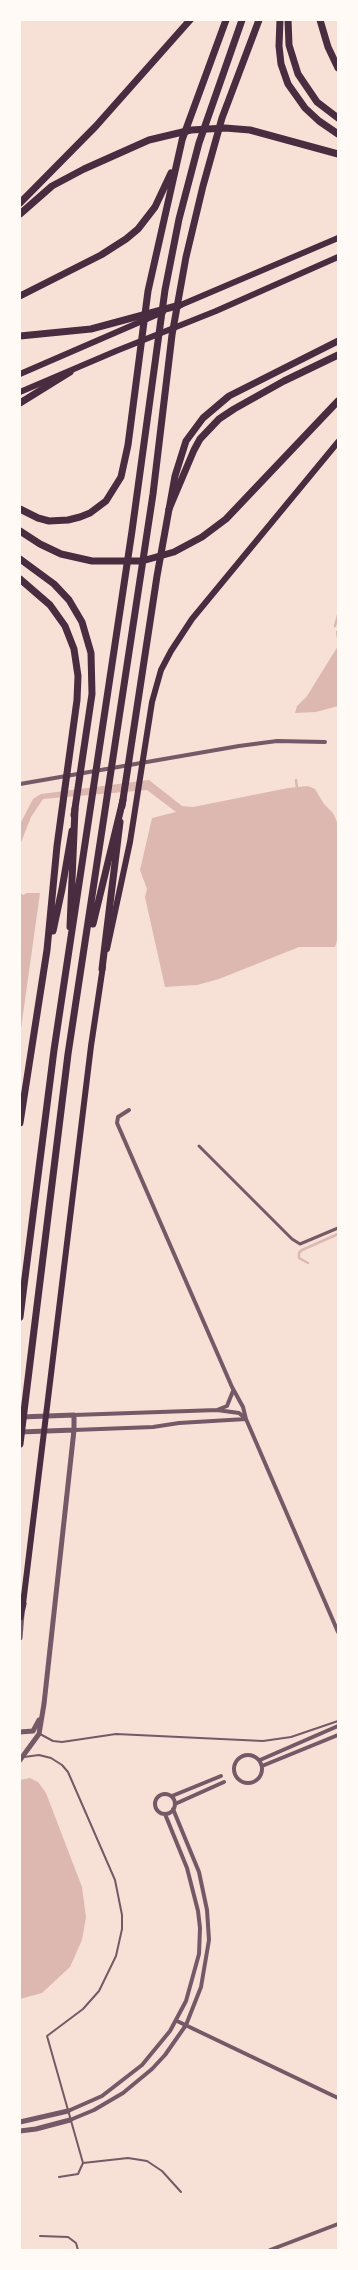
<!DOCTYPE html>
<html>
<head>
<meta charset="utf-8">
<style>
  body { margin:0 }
  #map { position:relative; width:358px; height:2270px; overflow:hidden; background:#f7e1d7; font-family:"DM Sans",sans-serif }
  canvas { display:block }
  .frame { position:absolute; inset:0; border:21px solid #fffaf5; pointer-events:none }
</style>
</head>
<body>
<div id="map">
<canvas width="358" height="2270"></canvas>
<div class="frame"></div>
</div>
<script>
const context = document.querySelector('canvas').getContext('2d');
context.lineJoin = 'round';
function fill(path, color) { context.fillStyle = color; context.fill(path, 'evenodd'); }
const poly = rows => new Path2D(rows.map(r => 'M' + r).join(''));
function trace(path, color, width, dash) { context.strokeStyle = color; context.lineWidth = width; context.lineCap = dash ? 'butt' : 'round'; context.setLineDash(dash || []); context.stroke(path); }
fill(poly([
  [338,646,338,706,316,712,295,713,297,706,307,696],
  [149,780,182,806,193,807,288,788,308,786,315,789,324,804,333,813,338,824,338,937,335,947,299,947,219,979,197,985,165,987,145,897,147,889,140,870,152,818,176,812,147,790,43,799,31,817,20,845,20,824,33,799,41,794],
  [20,893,23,895,27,893,40,893,20,1036],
  [30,1778,38,1782,46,1793,82,1887,86,1917,82,1940,70,1967,42,1993,20,1999,20,1780]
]), '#dcb8b0');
trace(poly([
  [335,626,338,615],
  [337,632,338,638],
  [296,780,297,788],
  [308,1263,299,1258,299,1253,302,1250,338,1234]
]), '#dcb8b0', 2.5);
trace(poly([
  [40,1734,53,1741,62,1742,116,1734,263,1741,291,1737,338,1721],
  [24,1757,39,1755,51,1758,62,1765,68,1772,115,1880,122,1915,122,1929,116,1956,99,1991,83,2009,47,2036,83,2163,78,2174,59,2177],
  [83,2163,128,2158,147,2161,162,2171,181,2192],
  [40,2236,68,2237,76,2243,78,2250]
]), '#755966', 2);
trace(poly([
  [199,1146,292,1239,300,1244,338,1228]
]), '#755966', 3);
trace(poly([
  [20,784,239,746,277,741,325,742],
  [129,1110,118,1117,117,1123,232,1387,243,1407,246,1419,338,1632],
  [217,1410,227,1406,233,1391],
  [74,1415,217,1410,239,1413,246,1419],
  [74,1430,153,1427,179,1423,246,1419],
  '234 1769a14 14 0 1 1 28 0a14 14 0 1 1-28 0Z',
  [260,1760,338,1726],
  [262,1766,338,1735],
  '155 1804a10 10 0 1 1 20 0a10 10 0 1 1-20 0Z',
  [172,1796,221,1776],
  [175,1804,224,1782],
  [177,2021,338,2098],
  [68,2111,102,2096,142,2065,170,2031,186,2001,199,1954,200,1928,198,1911,187,1868,165,1814],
  [70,2120,94,2110,123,2093,152,2069,165,2055,186,2025,201,1987,209,1940,207,1910,199,1872,173,1809],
  [270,2250,338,2224]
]), '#755966', 4);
trace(poly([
  [20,1432,74,1430],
  [20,1638,22,1614],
  [20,1732,33,1731,39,1720],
  [20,1760,39,1734,44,1704,74,1430,74,1415,21,1417],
  [20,2122,68,2111],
  [20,2131,36,2129,70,2120]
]), '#755966', 5);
trace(poly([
  [176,307,338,238],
  [20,374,163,312],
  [20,392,116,351,216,311,338,257],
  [107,949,130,842,152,702,161,670,171,651,192,619,338,442],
  [23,1604,91,1046,103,966]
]), '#4a2c40', 6);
trace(poly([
  [20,214,52,186,84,169,149,140,191,130,225,128,250,130,338,154],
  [20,336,91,329,180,305],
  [20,559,54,584,69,600,82,622,91,653,92,694,74,815],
  [20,579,50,605,65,626,74,649,78,676,77,700,57,846,47,950,20,1123],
  [122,806,157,576,175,476,186,441,203,418,229,396,338,341],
  [53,931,62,889,72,831],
  [102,969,120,822]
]), '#4a2c40', 7);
trace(poly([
  [280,20,279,46,281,64,288,84,305,108,319,121,338,134],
  [288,20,289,45,298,74,317,102,338,118],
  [320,20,328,47,338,68],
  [182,140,226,20],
  [20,203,96,126,190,20],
  [20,296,101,255,126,239,138,229,155,207,171,173],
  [20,403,70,372],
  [20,509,38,518,49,521,68,520,80,517,90,513,106,501,121,477,128,445,148,291,183,136],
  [169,509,194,450,200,439,219,419,234,409,284,381,338,355],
  [20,531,40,544,61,554,92,561,142,561,174,552,202,537,226,519,338,401],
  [93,924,123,800],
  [70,927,75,809],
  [20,1317,54,1050,132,531,165,290,179,219,199,143,242,20],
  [20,1444,68,1054,153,494,172,335,186,257,203,186,222,118,259,20],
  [20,1617,23,1604]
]), '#4a2c40', 7);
</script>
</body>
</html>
